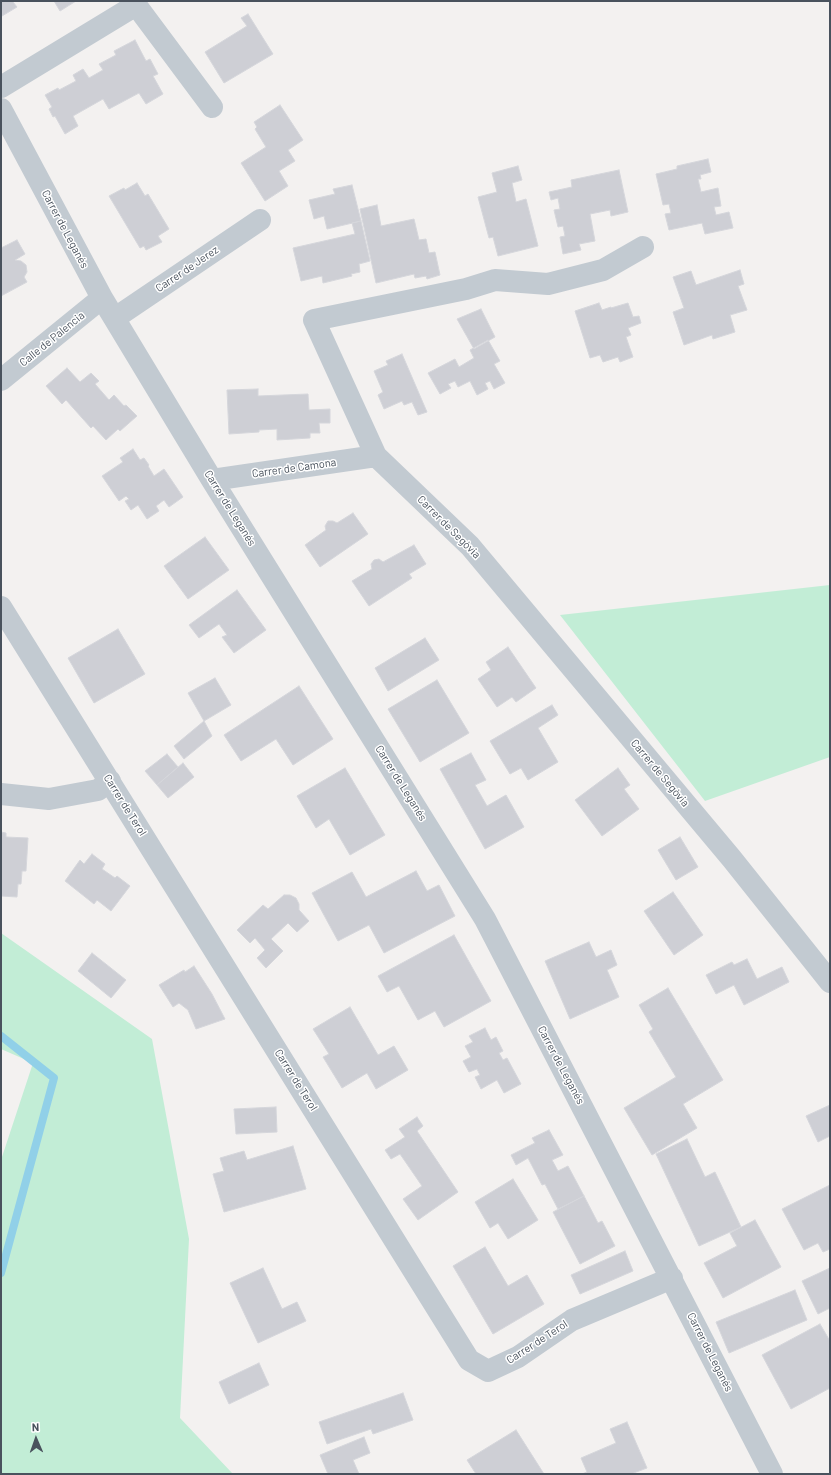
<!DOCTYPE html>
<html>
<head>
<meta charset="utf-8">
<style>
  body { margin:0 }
  #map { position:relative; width:831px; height:1475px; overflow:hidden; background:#f3f1f0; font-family:Barlow,sans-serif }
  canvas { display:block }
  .frame { position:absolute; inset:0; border:2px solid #49525d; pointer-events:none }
  .north { position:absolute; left:16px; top:1419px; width:40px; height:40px; -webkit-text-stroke:3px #fff; paint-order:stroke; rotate:358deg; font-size:11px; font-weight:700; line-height:16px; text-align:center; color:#49525d }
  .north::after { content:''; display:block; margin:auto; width:14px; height:18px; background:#49525d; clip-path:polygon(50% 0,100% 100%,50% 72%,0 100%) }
</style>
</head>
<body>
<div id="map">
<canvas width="831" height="1475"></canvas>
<div class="frame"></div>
<div class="north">N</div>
</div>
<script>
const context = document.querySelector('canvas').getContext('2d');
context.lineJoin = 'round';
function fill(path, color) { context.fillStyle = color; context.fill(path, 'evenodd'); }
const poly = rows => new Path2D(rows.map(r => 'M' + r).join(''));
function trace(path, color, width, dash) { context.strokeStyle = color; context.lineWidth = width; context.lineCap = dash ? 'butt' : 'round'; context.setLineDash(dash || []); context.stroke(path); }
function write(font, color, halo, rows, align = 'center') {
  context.font = font + ' Barlow,sans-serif'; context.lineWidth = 3; context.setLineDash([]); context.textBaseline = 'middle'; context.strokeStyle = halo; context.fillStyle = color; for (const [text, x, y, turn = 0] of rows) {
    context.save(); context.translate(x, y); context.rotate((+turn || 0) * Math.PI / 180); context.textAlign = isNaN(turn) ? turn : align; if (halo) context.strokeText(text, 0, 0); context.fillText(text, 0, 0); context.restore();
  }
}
fill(poly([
  [830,585,830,757,705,801,560,615],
  [1,933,152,1039,189,1239,180,1418,233,1474,1,1474,1,1160,33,1063,1,1049]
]), '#c2edd6');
trace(poly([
  [1,1036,54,1078,1,1273]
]), '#91d0e8', 8);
const building = poly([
  [1,1,14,1,13,2,17,7,2,16,1,1],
  [54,1,76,1,60,11,54,1],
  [248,14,273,54,224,83,205,52,247,26,241,18,248,14],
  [135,40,146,61,150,59,158,74,153,76,163,94,146,104,139,93,109,109,103,99,73,116,78,126,65,134,55,116,53,117,49,109,52,107,45,95,58,88,59,90,76,81,73,75,83,69,89,78,103,70,99,64,116,55,114,51,135,40],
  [280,105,303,140,288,150,295,161,279,171,288,186,265,201,241,163,266,147,255,129,257,127,254,122,280,105],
  [708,159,711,172,700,175,701,179,698,179,701,192,718,188,721,206,714,207,716,215,729,212,733,228,705,234,702,223,669,230,665,214,671,213,669,204,663,205,656,174,677,169,677,166,708,159],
  [518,166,522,180,512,183,516,202,526,199,538,246,498,256,493,237,489,238,478,197,497,192,492,173,518,166],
  [619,170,628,212,611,216,610,210,590,214,595,241,579,244,581,250,563,254,560,237,565,236,563,226,558,227,554,210,560,209,558,198,551,200,549,192,572,187,571,180,619,170],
  [137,183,145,196,148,194,169,229,158,236,162,242,146,250,144,246,140,248,109,196,124,188,125,190,137,183],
  [352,185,361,221,327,229,324,216,314,219,309,200,335,194,333,189,352,185],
  [377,205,381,226,414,219,419,240,426,239,429,253,435,252,440,275,427,279,426,276,415,278,414,274,376,283,360,209,377,205],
  [361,221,370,261,359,264,360,272,351,274,352,276,323,283,322,276,301,281,293,248,355,234,352,223,361,221],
  [17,240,25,254,15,260,21,261,26,265,27,272,24,277,27,282,1,296,1,248,17,240],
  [740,270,744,284,738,286,747,310,730,315,735,332,713,339,712,335,684,345,673,312,684,308,673,277,691,271,696,285,740,270],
  [599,303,602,310,611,307,611,308,628,303,633,317,639,316,641,323,628,328,631,335,626,337,633,357,620,362,618,357,603,362,600,355,590,358,575,311,599,303],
  [481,309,495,337,474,349,457,319,481,309],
  [488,340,500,361,494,364,505,383,494,389,490,381,485,383,488,389,477,395,470,381,458,387,455,381,448,384,451,388,440,394,428,373,455,359,459,367,474,358,470,350,488,340],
  [402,354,427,412,418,415,412,402,404,405,402,401,384,409,378,395,383,392,374,371,388,365,386,361,402,354],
  [67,368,80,382,91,373,99,381,95,384,109,400,114,395,124,406,126,405,137,416,120,431,118,429,106,440,93,426,91,428,66,400,62,404,46,386,67,368],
  [258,389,258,396,308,394,309,410,330,409,330,423,319,423,320,433,310,433,310,438,277,440,277,429,259,430,259,432,229,434,227,390,258,389],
  [133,449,140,460,144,458,149,465,148,466,154,476,164,469,183,497,169,507,164,500,156,506,159,511,147,519,138,505,131,510,125,501,129,499,126,496,119,501,102,476,123,462,120,458,133,449],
  [353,513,368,534,320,567,305,545,326,530,325,526,328,521,333,521,337,523,353,513],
  [205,537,229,570,188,599,164,566,205,537],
  [414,545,426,564,409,574,412,578,369,606,352,581,372,569,371,564,374,560,379,559,383,562,414,545],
  [237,590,266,630,234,653,222,637,227,635,219,624,199,638,189,625,237,590],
  [118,629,145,674,94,703,68,658,118,629],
  [425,638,439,660,388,691,375,668,425,638],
  [508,647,536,688,516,702,512,697,497,707,478,679,491,670,486,662,508,647],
  [215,678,231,705,204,721,188,693,215,678],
  [437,680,469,733,420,762,388,709,437,680],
  [299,686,333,739,293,765,276,739,241,761,224,735,299,686],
  [552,705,558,715,538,728,558,762,528,780,521,768,510,774,490,741,552,705],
  [204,721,212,736,184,759,174,746,204,721],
  [471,753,486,780,475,785,487,806,506,795,524,827,485,849,440,769,471,753],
  [167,754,178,767,157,785,145,771,167,754],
  [183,763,194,777,168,798,157,785,183,763],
  [345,768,385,835,350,855,329,819,316,828,297,796,345,768],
  [618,768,630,785,624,789,639,809,602,836,575,800,618,768],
  [1,832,6,833,6,837,28,838,26,871,22,871,21,884,18,884,17,897,1,896,1,832],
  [680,837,698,867,676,880,658,850,680,837],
  [92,854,105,864,102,869,115,878,117,876,130,886,111,911,97,900,94,904,65,881,80,860,84,864,92,854],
  [416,871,427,891,439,885,455,916,384,953,369,925,338,941,312,893,352,872,366,897,416,871],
  [673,892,703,935,674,955,644,911,673,892],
  [284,895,290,895,296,898,299,904,299,910,309,921,297,932,288,923,271,939,283,951,266,968,257,958,265,950,255,938,250,943,237,930,263,905,268,909,284,895],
  [454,935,491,1001,444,1027,435,1011,418,1020,399,986,387,992,378,976,454,935],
  [589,942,596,957,611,950,617,965,607,970,619,997,570,1019,545,961,589,942],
  [92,953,126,980,111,998,78,971,92,953],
  [747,959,757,979,782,967,789,982,744,1005,734,985,716,994,706,975,732,962,734,965,747,959],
  [194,966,212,994,225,1019,196,1029,188,1010,179,1003,173,1007,159,985,184,970,185,972,194,966],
  [668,988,723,1080,683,1104,697,1128,652,1155,624,1108,676,1077,649,1032,653,1029,639,1005,668,988],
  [350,1007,378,1055,394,1046,408,1070,376,1089,367,1073,342,1088,323,1057,329,1054,313,1029,350,1007],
  [485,1028,491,1040,496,1037,503,1051,499,1053,503,1060,507,1058,521,1084,504,1093,497,1080,481,1089,475,1077,480,1075,477,1069,469,1072,463,1061,471,1057,465,1046,473,1042,469,1036,485,1028],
  [830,1105,830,1136,818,1142,806,1116,830,1105],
  [276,1107,277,1132,236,1134,234,1109,276,1107],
  [417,1117,423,1126,417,1131,458,1192,418,1220,403,1199,422,1186,400,1154,391,1159,385,1150,405,1137,399,1129,417,1117],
  [549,1130,563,1155,552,1160,558,1171,568,1166,584,1196,558,1209,545,1184,542,1185,528,1158,516,1165,511,1155,535,1143,532,1138,549,1130],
  [687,1139,705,1177,715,1172,741,1227,699,1246,656,1154,687,1139],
  [293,1146,306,1189,224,1212,213,1174,224,1171,220,1158,244,1151,247,1160,293,1146],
  [513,1179,538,1220,508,1239,498,1223,490,1228,475,1202,513,1179],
  [830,1185,830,1249,823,1252,818,1243,804,1250,782,1209,830,1185],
  [584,1196,598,1223,602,1221,615,1246,580,1264,553,1212,584,1196],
  [755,1220,781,1267,723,1298,704,1263,737,1246,730,1233,755,1220],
  [485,1247,508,1286,527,1275,544,1304,493,1334,453,1266,485,1247],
  [625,1251,633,1271,580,1294,571,1275,625,1251],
  [263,1268,282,1309,297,1302,306,1321,258,1343,230,1283,263,1268],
  [830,1268,830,1308,818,1314,802,1281,830,1268],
  [795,1290,807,1320,729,1353,716,1322,795,1290],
  [820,1324,830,1341,830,1388,791,1409,762,1355,820,1324],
  [259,1363,269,1385,229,1404,219,1382,259,1363],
  [403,1393,413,1420,373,1434,371,1429,327,1444,319,1422,403,1393],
  [627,1422,647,1468,631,1474,582,1474,587,1472,581,1458,616,1443,610,1429,627,1422],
  [516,1430,544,1474,476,1474,467,1460,516,1430],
  [364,1437,370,1453,353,1460,359,1474,328,1474,320,1455,364,1437]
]);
fill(building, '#cecfd5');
trace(building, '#d5d6db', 1);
trace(poly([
  [1,87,136,5,212,107],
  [1,109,102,298,212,480,485,919,772,1474],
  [643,247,603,270,548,284,495,280,466,289,314,320,376,456,470,546,732,859,830,982],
  [115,318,260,220],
  [1,380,102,298],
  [212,480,376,456],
  [1,607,469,1360,488,1371,518,1357,572,1320,672,1278],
  [1,794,49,799,98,790,110,781]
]), '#c2cad1', 22);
write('11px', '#49525d', '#fff', [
  ["Carrer de Leganés",65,229,62],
  ["Carrer de Jerez",187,269,-34],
  ["Calle de Palencia",52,339,-39],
  ["Carrer de Camona",294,468,-8],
  ["Carrer de Leganés",230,508,58],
  ["Carrer de Segòvia",449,527,45],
  ["Carrer de Segòvia",660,773,50],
  ["Carrer de Leganés",401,783,58],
  ["Carrer de Terol",125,805,58],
  ["Carrer de Leganés",561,1065,62],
  ["Carrer de Terol",296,1080,58],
  ["Carrer de Terol",537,1342,-33],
  ["Carrer de Leganés",710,1352,63]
]);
</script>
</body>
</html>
